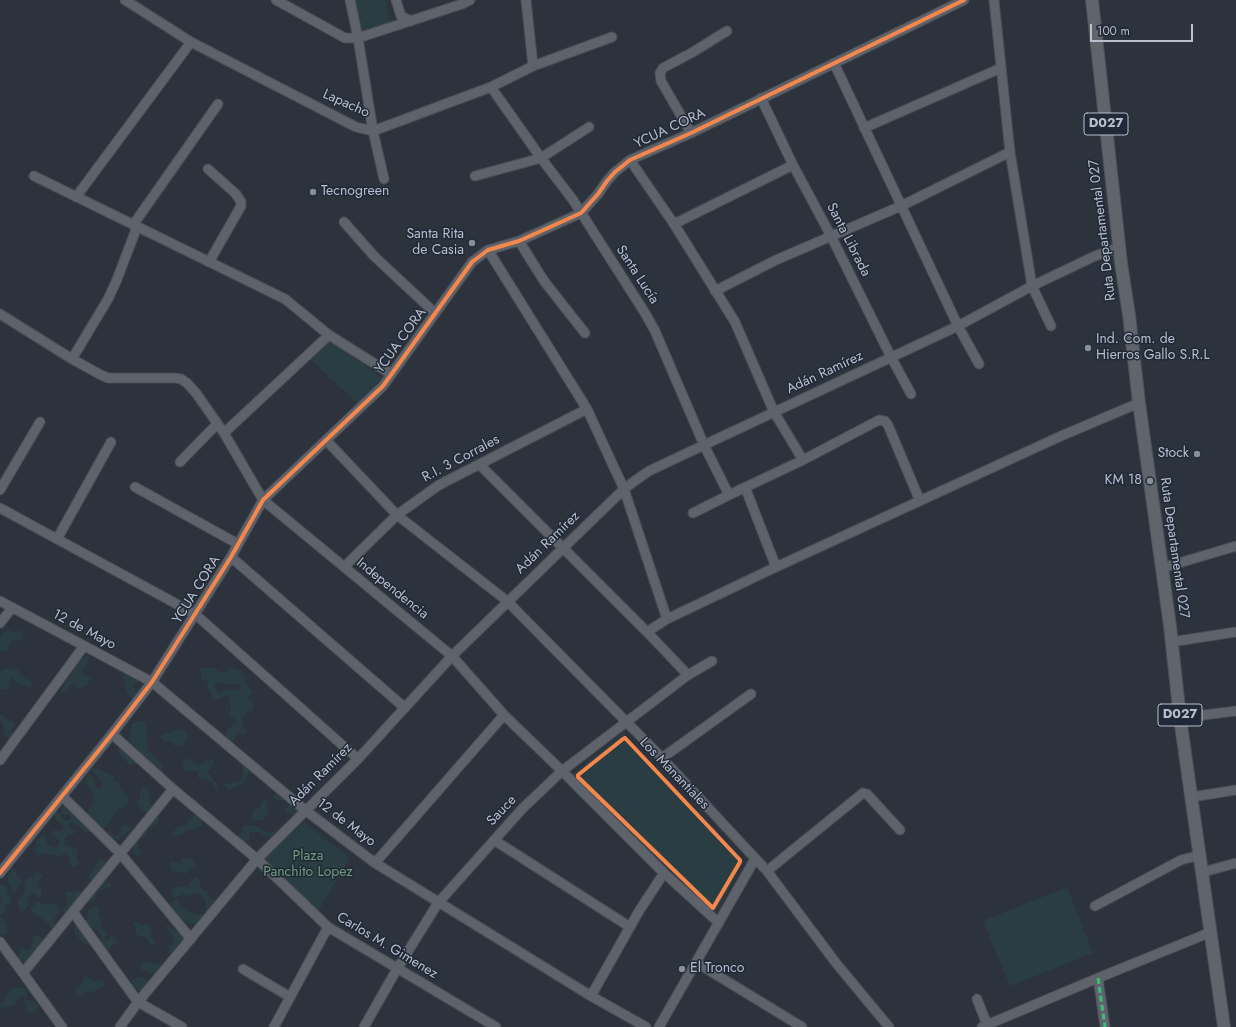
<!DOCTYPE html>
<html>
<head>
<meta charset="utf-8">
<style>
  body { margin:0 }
  #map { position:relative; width:1236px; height:1027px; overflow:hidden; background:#2d333c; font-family:Jost,sans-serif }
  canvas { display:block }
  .scale { position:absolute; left:1090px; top:24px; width:103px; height:18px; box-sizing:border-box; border:2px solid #b9bfcc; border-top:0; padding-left:5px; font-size:12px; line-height:14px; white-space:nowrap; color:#b9bfcc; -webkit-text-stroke:3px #202937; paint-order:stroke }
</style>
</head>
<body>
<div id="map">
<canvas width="1236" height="1027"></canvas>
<div class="scale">100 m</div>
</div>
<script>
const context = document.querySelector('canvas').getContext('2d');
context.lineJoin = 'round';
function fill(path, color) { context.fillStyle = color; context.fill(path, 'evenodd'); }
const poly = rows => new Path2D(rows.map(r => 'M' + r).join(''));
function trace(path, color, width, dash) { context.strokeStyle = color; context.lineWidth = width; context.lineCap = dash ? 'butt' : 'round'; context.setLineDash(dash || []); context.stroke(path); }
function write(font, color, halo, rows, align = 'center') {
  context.font = font + ' Jost,sans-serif'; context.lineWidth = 3; context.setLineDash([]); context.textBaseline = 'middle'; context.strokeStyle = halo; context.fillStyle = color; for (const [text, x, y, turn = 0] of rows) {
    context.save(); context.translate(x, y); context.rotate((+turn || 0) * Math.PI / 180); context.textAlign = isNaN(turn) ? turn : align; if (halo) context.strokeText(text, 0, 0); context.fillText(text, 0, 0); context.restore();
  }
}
fill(poly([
  [353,0,386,0,391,23,360,33],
  [330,338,381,378,358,404,310,359],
  [10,630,13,633,18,630,20,631,24,634,23,636,20,641,12,640,7,650,1,651,0,651,0,638,4,632],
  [89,655,90,657,86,667,82,671,81,673,83,675,91,678,86,686,78,688,73,684,71,684,66,691,63,693,61,691,65,683,72,674,76,663,79,659],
  [230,667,241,671,244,675,245,681,253,692,246,700,251,700,254,705,252,711,246,713,243,717,242,723,243,728,248,730,244,734,238,734,232,743,227,745,224,740,227,729,236,723,234,718,229,717,231,705,230,699,228,694,218,700,213,698,211,692,207,688,208,682,202,680,201,674,201,668,213,668,223,673,228,672],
  [220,682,227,685,241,683,241,685,238,690,225,690,218,694,214,686,215,683],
  [11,668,19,670,21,676,31,681,32,686,30,687,25,685,22,686,12,678,10,679,8,682,10,687,9,689,0,689,0,672,4,669,9,669],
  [124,670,140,680,133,685,138,692,133,699,129,696,125,686,123,676],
  [0,713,4,718,12,721,15,725,11,730,13,735,11,740,8,740,4,733,3,724,0,722],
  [137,721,146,722,148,749,163,766,161,771,152,764,144,755,142,755,130,741,129,735,132,724],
  [175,729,181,729,186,733,187,737,182,745,174,746,173,742,166,742,162,740,161,737,163,733,170,734,171,731],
  [623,733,744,861,715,914,572,775],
  [123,747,140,762,138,764,130,765,121,756,118,750,120,748],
  [188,758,197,764,202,764,212,758,214,763,208,772,211,777,218,785,217,791,211,781,198,778,198,772,193,770,187,772,183,768,183,762],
  [243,763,249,767,250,770,246,780,243,785,237,785,230,790,228,789,224,785,226,782,231,785,234,782,237,783,241,779,243,774,242,766],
  [94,768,96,768,113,776,114,781,119,782,120,788,129,797,128,803,125,807,120,808,103,830,95,822,88,813,89,807,91,807,92,805,93,796,91,791,86,784,87,778,90,774,98,789,101,788,103,783,93,772,91,770],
  [145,787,150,792,149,800,151,805,150,810,144,812,136,801,139,801,141,790,142,788],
  [275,792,278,792,299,809,299,812,296,816,288,813,284,809,288,807,289,805,288,802,282,800,276,801,273,797],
  [264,800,267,800,268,802,267,808,269,813,264,819,255,821,252,819,252,817,253,811,260,807],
  [65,804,75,814,75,817,80,818,91,830,89,832,86,832,81,828,80,826,76,825,71,822,69,824,69,827,75,832,73,834,68,834,64,842,67,846,75,848,77,850,77,859,80,863,76,867,71,866,70,858,66,854,63,854,59,857,54,854,51,855,46,853,43,853,42,855,39,856,36,854,34,850,37,846,36,840,43,835,46,839,47,844,49,846,55,848,59,845,59,840,52,833,53,830,59,832,64,829,63,825,56,820,54,815,55,812,58,812,64,820,67,821,70,820,71,817,70,814,64,815,61,813,62,805],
  [196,814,199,815,203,818,202,824,198,828,195,830,186,831,180,836,174,835,173,833,176,828,186,824,191,817],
  [155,815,158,816,159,819,157,824,149,828,145,832,146,835,138,842,138,848,143,851,143,853,138,856,133,853,132,851,135,843],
  [304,822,350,858,316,915,259,864],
  [124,825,127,825,132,828,130,831,120,837,119,840,116,840,107,833,109,830,115,836,118,835,121,828],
  [243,825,256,826,263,831,268,832,274,832,283,825,285,827,275,836,266,836,259,832,251,832,249,834,249,839,246,843,243,842,237,836,242,833],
  [182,858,185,858,193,860,196,867,194,869,192,868,189,869,186,874,178,871,172,872,170,863,171,861,181,864],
  [100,859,103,860,105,862,104,866,94,880,92,881,87,877,89,875],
  [12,869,15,869,17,871,16,877,21,880,21,883,15,892,12,891,8,882,8,876],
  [37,872,42,875,42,878,38,882,38,884,42,888,41,896,39,898,35,894,32,894,28,898,29,903,25,911,21,912,18,907,17,901,25,893,24,882,29,878,32,878,34,873],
  [195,877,198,878,202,889,207,892,216,903,202,923,196,924,180,921,171,908,172,902,176,899,183,908,187,911,198,915,204,915,205,913,206,904,205,900,200,893,198,893,190,896,183,894,178,897,172,896,170,893,173,888,175,887,189,886,191,881],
  [106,882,111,884,110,887,97,892,94,902,89,900,89,897,95,887],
  [0,885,4,885,6,887,8,895,13,898,10,903,5,906,5,912,0,916,1,918,5,921,7,927,7,932,2,935,0,935,0,904,1,900,0,897],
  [1067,887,1093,953,1010,986,983,921],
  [80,891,83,892,83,895,74,903,72,904,70,909,66,913,64,912,62,910,64,907,66,906,68,898,65,894,66,892],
  [35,902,40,902,44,905,50,903,57,905,59,910,59,913,54,919,54,928,52,929,45,920,33,913,30,908,35,905],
  [92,906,98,906,99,909,98,914,101,920,100,925,106,932,107,934,104,939,107,940,111,936,116,938,117,941,116,944,113,944,110,949,105,952,101,948,103,939,96,930,88,926,86,921,88,910],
  [76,921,93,943,91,945,85,945,75,934,74,923],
  [134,921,142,925,147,924,151,928,152,939,156,943,154,945,149,943,146,938,137,935,133,924],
  [166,925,185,937,184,939,172,956,169,954,169,947,175,939,166,928],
  [38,934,44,939,43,942,36,951,31,954,28,959,23,968,16,956,19,955,21,947,26,950,29,950,31,948,33,937],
  [145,962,153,964,161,963,164,967,154,976,148,971,142,971,141,966,142,963],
  [85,976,90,978,92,980,103,981,103,986,93,992,85,991,79,997,75,992,75,990,83,982,83,979],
  [139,977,141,977,147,980,148,985,142,991,139,991,134,988,132,985,132,982,133,979],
  [19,987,27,989,26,1000,35,1001,38,1005,38,1008,35,1013,29,1013,27,1011,25,1003,25,998,23,996,18,999,14,1006,3,1007,0,1011,0,1004,4,1001,9,991,11,989]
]), '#2a3d42');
const minor = poly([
  [125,0,191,42,356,127,373,131,491,87,533,66,612,37],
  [276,0,345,38,358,38,462,4,470,0],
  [350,0,358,38,373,131,384,179],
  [396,0,401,16,411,21],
  [526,0,533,66],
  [994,0,1010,152,1032,286,1051,326],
  [834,63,958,326,979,364],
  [491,87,541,158,573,200,645,313,655,331,704,445,729,495],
  [761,98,793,165,831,236,891,357,911,394],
  [864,128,1001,68],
  [691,133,661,81,660,73,663,68,693,52,727,31],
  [630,160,674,224,735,322,774,412,803,460],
  [208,169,236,194,241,202,241,206,209,262],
  [34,176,285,299,329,335,391,374],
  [475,176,541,158,589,127],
  [76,197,191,42],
  [344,222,374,256,435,313],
  [674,224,793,165],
  [133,225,218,104],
  [519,241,544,281,585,333],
  [488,250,587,409,624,489,667,619],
  [715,291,776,260,901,206,1010,152],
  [0,314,72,359,101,375,108,378,175,378,181,379,187,383,196,393,224,433,263,500,452,656,504,715,562,771,664,873,719,923],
  [72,359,108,299,116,282,137,227],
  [224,433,329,335],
  [326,440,397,515,507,601,662,758,767,871,836,963,889,1027],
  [180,462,217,424],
  [480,465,647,632,688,675],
  [135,487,238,544],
  [745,487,776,567],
  [0,490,40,422],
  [0,508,195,614,358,759],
  [693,513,729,495,803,460,879,420,885,421,888,425,920,501],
  [57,539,111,442],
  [231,557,405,708],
  [344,567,397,515,439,485,587,409],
  [1162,568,1236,546],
  [0,601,152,682,305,810,375,863,591,996,646,1027],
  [0,623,12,608],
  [647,632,667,619,776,567,1061,436,1139,403],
  [1171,642,1236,632],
  [1180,718,1236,711],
  [112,734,173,789,257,859,328,927,496,1027],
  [662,758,751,694],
  [0,760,84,646],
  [62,796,120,853,191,939],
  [1192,797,1236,790],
  [494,840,630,927],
  [375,863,504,715],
  [767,871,863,793,867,794,900,830],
  [1203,872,1236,863],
  [0,873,112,734,152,682,231,557,263,500,383,386,472,262,488,250,519,241,581,213,598,194,607,181,615,172,630,160,691,133,964,0],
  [1095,906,1181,860,1200,855],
  [73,912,138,1002,182,1027],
  [0,942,23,973,62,1027],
  [697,963,802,1027],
  [243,969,290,997],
  [23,973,173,789],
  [1098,978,1105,1027],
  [591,996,639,911,664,873],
  [977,999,988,1027],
  [120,1027,138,1002,257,859,358,759,452,656,624,489,636,480,649,471,704,445,958,326,1032,286,1095,256,1120,247],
  [274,1027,328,927],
  [364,1027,397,969,438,903,522,809,562,771,688,675,712,661],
  [659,1027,755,859],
  [982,1027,1098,978,1211,932]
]);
const major = poly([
  [1092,0,1121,263,1129,315,1139,403,1170,626,1180,718,1224,1027]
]);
trace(minor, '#4a4e54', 11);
trace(major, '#4b5059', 14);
trace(minor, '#5e626a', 9);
trace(major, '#60646b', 12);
trace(poly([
  [1098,978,1105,1027]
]), '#3abd76', 3, [6, 3]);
trace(poly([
  [625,738,740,860,740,862,713,908,578,777,578,775,623,739,625,738],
  [0,873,112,734,152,682,231,557,263,500,383,386,472,262,488,250,519,241,581,213,598,194,607,181,615,172,630,160,691,133,964,0]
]), '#f5874c', 4);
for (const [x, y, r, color] of [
  [313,192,4,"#888e9a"],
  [472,243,4,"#888e9a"],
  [1088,348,4,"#888e9a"],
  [1197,454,4,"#888e9a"],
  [1150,481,4,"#888e9a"],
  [682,969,4,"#888e9a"]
]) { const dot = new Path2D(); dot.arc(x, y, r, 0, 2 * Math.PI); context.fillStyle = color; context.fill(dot); trace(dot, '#202937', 1.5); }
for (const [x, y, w] of [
  [1106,124,44],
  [1180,715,44]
]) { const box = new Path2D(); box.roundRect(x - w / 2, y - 11, w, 22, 3); context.fillStyle = '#202937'; context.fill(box); trace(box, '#b9bfcc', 1); }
write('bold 13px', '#b9bfcc', null, [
  ["D027",1106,124],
  ["D027",1180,715]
]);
write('14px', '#b9bfcc', '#202937', [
  ["Lapacho",346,104,24],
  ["YCUA CORA",670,129,-25],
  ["Ruta Departamental 027",1103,230,-97],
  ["Santa Librada",848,240,63],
  ["Santa Lucía",637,275,57],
  ["YCUA CORA",401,341,-54],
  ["Adán Ramírez",825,373,-25],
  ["R.I. 3 Corrales",461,459,-28],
  ["Adán Ramírez",548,543,-44],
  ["Ruta Departamental 027",1174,548,82],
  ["Independencia",392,589,39],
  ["YCUA CORA",197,590,-58],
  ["12 de Mayo",84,630,28],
  ["Los Manantiales",674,774,46],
  ["Adán Ramírez",321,775,-45],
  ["Sauce",502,811,-47],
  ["12 de Mayo",346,823,37],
  ["Carlos M. Gimenez",387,946,31]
]);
write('14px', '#b9bfcc', '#202937', [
  ["Tecnogreen",321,192],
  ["Santa Rita",464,235,"right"],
  ["de Casia",464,251,"right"],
  ["Ind. Com. de",1096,340],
  ["Hierros Gallo S.R.L",1096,356],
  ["Stock",1189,454,"right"],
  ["KM 18",1142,481,"right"],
  ["El Tronco",690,969]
], 'left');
write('14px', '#709c7c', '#202937', [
  ["Plaza",308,857],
  ["Panchito Lopez",308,873]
]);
</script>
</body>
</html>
